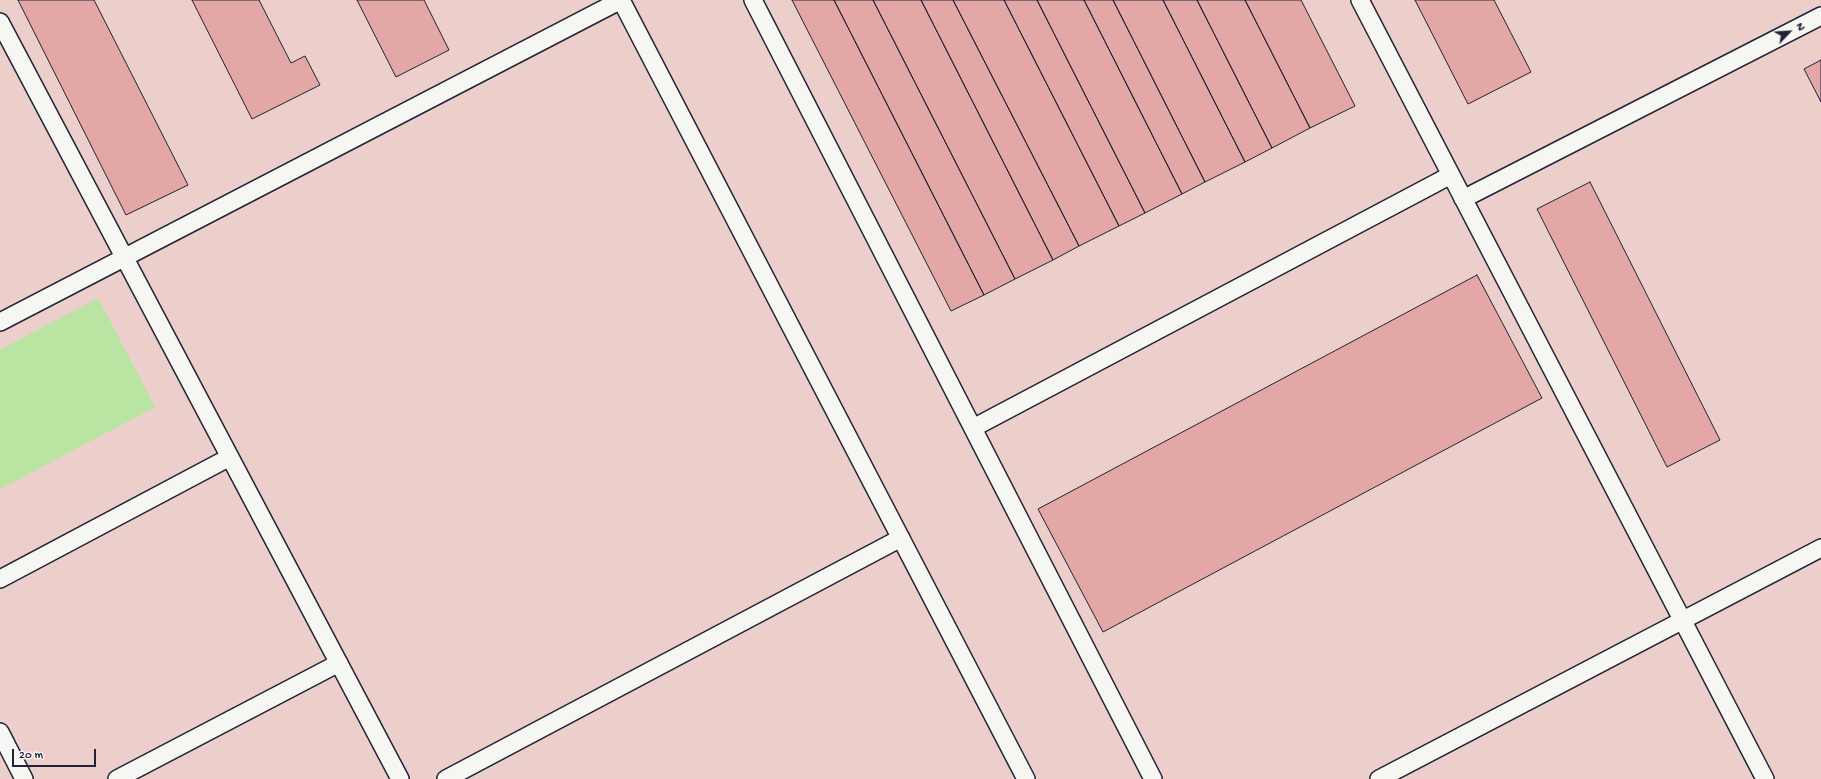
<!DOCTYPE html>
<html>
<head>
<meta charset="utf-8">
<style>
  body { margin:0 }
  #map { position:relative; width:1821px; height:779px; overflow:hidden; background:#f0dfdb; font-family:"Gochi Hand",sans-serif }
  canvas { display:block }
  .north { position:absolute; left:1769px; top:12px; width:40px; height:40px; -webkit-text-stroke:3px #f6f6f2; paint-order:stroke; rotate:65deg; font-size:11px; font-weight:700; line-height:16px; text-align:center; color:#22223b }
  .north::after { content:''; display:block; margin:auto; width:14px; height:18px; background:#22223b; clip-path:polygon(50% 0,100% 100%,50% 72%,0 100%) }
  .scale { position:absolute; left:12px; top:749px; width:84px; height:18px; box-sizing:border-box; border:2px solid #22223b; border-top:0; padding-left:5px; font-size:12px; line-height:14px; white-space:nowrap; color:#22223b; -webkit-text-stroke:3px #f6f6f2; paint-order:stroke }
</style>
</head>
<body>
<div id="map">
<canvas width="1821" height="779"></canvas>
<div class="north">N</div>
<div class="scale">20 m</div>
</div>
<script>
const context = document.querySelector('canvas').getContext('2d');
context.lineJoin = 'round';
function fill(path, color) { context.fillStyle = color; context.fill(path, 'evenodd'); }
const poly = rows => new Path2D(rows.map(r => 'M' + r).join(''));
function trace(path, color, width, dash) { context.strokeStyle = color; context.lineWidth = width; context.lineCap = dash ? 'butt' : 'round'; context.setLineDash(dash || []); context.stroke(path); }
fill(poly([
  [0,0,1821,0,1821,779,0,779]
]), '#eccecb');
fill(poly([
  [98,298,155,407,0,489,0,350]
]), '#b9e4a1');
const building = poly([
  [18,0,94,0,188,185,126,215,18,0],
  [192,0,259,0,291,63,305,56,320,85,252,119,192,0],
  [357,0,424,0,449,50,396,77,357,0],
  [792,0,834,0,984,295,951,311,792,0],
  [834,0,873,0,1015,279,984,295,834,0],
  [873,0,921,0,1053,260,1015,279,873,0],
  [921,0,953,0,1079,246,1053,260,921,0],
  [953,0,1004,0,1119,226,1079,246,953,0],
  [1004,0,1037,0,1145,213,1119,226,1004,0],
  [1037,0,1084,0,1182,194,1145,213,1037,0],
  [1084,0,1113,0,1205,182,1182,194,1084,0],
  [1113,0,1163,0,1245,162,1205,182,1113,0],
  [1163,0,1197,0,1272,148,1245,162,1163,0],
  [1197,0,1245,0,1310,128,1272,148,1197,0],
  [1245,0,1301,0,1355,106,1310,128,1245,0],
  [1415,0,1494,0,1531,72,1468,104,1415,0],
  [1821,60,1821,102,1804,69,1821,60],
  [1590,182,1720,440,1667,467,1537,209,1590,182],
  [1477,275,1542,398,1103,632,1038,509,1477,275]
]);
fill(building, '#e3a8a6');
trace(building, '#22223b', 1);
const lane = poly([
  [621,0,1026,779],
  [753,0,1153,779],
  [1360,0,1765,779],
  [0,22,400,779],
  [1463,199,1821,16],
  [0,322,621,0],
  [973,428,1451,175],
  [0,579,230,457],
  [0,732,24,779],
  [117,779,339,663],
  [446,779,901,538],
  [1379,779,1821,548]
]);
trace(lane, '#22223b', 20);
trace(lane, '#f6f6f2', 17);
</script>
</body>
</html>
